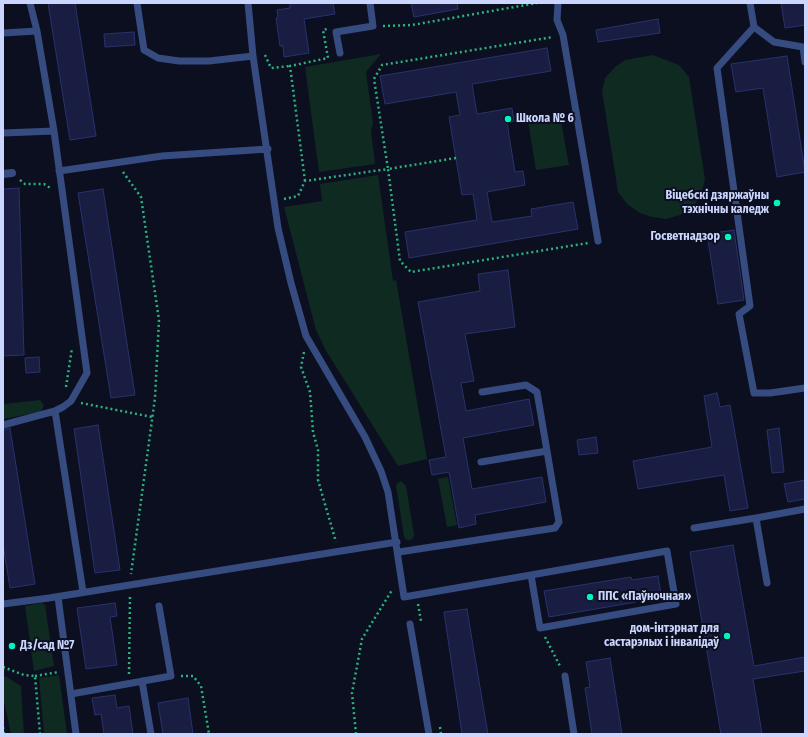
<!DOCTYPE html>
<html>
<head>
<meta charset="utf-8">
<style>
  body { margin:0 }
  #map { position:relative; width:808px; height:737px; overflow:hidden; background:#0c0f20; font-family:"Fira Sans Condensed",sans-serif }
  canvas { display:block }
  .frame { position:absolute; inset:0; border:4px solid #cbd6ff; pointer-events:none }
</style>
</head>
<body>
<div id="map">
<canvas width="808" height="737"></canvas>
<div class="frame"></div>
</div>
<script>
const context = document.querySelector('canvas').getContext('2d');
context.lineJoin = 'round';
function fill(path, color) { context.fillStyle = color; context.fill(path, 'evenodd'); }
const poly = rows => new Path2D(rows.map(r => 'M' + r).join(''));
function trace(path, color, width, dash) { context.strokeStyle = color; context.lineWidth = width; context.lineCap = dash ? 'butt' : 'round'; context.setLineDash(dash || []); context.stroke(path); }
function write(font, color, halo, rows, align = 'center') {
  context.font = font + ' "Fira Sans Condensed",sans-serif'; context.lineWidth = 4; context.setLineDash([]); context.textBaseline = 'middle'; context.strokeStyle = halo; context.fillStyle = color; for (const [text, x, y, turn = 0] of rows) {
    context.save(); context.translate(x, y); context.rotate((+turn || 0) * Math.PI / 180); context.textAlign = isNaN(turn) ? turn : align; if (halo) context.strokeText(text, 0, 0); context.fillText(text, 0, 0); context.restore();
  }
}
fill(poly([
  [381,54,366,72,373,123,371,131,375,164,319,172,305,67],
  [653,55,679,65,689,77,705,179,701,195,693,207,680,215,666,219,652,217,640,213,627,204,618,192,602,91,605,78,615,67,625,60],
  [560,116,569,165,536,170,528,121],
  [378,175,393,281,396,280,427,459,398,466,325,349,316,330,284,207,322,201,320,184],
  [40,400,44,405,41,412,3,419,3,404],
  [448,477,457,525,447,527,438,479],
  [401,481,406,486,414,534,413,538,410,540,406,540,404,536,396,486,398,483],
  [41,603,45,605,54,666,34,671,25,606],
  [59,675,67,734,44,734,39,678],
  [5,676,21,686,24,734,11,734,3,697,3,678]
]), '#0f2a20');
const building = poly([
  [48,3,75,3,96,136,70,140,48,3],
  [290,3,333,3,335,14,304,19,309,53,284,57,283,46,280,46,276,18,278,17,277,10,290,8,290,3],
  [411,3,457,3,458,9,414,17,411,3],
  [781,3,805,3,805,25,785,28,781,3],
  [658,19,660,33,598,42,596,30,658,19],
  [134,32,135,45,105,47,104,34,134,32],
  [547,48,551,71,472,84,477,114,512,108,514,121,507,123,515,172,523,171,525,185,487,192,492,222,532,216,531,209,573,202,578,229,409,258,405,232,477,220,473,194,462,195,449,117,460,115,456,92,385,104,380,76,547,48],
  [787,56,805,172,777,177,763,88,736,92,731,64,787,56],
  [19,188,24,355,3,356,3,189,19,188],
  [103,189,135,395,111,398,78,193,103,189],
  [734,230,744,300,718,304,707,234,734,230],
  [508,270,515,327,465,334,474,381,461,383,466,411,529,399,534,425,463,438,472,489,542,477,546,502,475,515,476,524,459,528,449,472,432,475,429,460,446,457,418,302,480,291,478,274,508,270],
  [39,357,40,372,26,373,25,358,39,357],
  [717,393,720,407,730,405,748,508,730,511,724,475,638,489,633,461,712,447,704,396,717,393],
  [98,425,120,570,95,573,74,429,98,425],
  [10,428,35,584,10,588,3,544,3,430,10,428],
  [779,428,784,472,772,473,767,430,779,428],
  [596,437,598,453,579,455,577,440,596,437],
  [805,480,805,499,788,502,784,484,805,480],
  [733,545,754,666,805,657,805,671,753,679,762,734,721,734,690,552,733,545],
  [658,576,661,594,635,599,636,602,549,617,544,591,631,577,632,580,658,576],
  [115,603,117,616,110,617,117,665,86,669,77,608,115,603],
  [467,609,474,652,488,734,462,734,444,612,467,609],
  [610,658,622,734,592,734,585,688,590,687,586,662,610,658],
  [115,695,117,708,129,706,133,734,104,734,101,714,95,715,92,698,115,695],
  [188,698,193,734,163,734,158,703,188,698]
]);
fill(building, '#181d41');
trace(building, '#2a326d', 1);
trace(poly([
  [383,26,412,25,537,3],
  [265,55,271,68,290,66],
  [456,158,388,169,374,79,382,65,553,37],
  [123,172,141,197,159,320,155,398,131,574],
  [20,180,25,184,44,184,52,189],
  [305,181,290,66,328,58,323,30,327,29],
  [284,199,298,196,305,181,388,169,400,261,411,272,588,243],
  [304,352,301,367,310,392,313,432,318,450,318,480,336,542],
  [66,387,72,348],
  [81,403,152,417],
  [418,604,421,621],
  [545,637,561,668],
  [3,667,24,675,35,676,40,734],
  [129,674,130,595],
  [35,676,59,672],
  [181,676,193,676,201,686,209,734],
  [3,727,4,734],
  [440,727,441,734],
  [356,734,352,693,362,639,392,590]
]), '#2bb27f', 2.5, [2, 3]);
trace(poly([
  [137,3,144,50,158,58,179,61,209,61,253,56],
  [248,3,253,56,278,228,291,283,306,336,365,437,381,471,388,492,404,597,531,575,540,628,676,604,667,551,531,575],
  [558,3,557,20,563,35,598,241],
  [750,3,754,27,774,42,803,47,805,62],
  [754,27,717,68,750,306,739,314,754,393,770,393,805,388],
  [3,33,37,31],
  [340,53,336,32,373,26,370,3],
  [3,133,54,131],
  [59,171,162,156,268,149],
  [55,411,83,592],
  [3,425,55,411,63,407,71,401,87,373,54,131,37,31,30,3],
  [481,462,547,451],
  [694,528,756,518],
  [399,552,555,528,559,522,537,392,526,385,482,392],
  [767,583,756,518,805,509],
  [58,597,76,734],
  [3,604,49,598,397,542],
  [410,624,429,734],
  [565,676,574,734],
  [142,681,151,734],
  [71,694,171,676,159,606]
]), '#364b80', 7);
trace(poly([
  [3,174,12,173]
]), '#364b80', 8);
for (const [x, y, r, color] of [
  [508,119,4,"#00f6c0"],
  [777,203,4,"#00f6c0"],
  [728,237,4,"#00f6c0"],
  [590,597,4,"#00f6c0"],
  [727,636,4,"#00f6c0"],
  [12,646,4,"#00f6c0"]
]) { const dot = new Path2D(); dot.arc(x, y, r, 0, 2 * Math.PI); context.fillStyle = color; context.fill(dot); trace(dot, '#0c0f20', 1.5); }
write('bold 12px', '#cbd6ff', '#0c0f20', [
  ["Школа № 6",516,119],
  ["Віцебскі дзяржаўны",769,196,"right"],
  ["тэхнічны каледж",769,210,"right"],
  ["Госветнадзор",720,237,"right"],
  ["ППС «Паўночная»",598,597],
  ["дом-інтэрнат для",719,629,"right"],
  ["састарэлых і інвалідаў",719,643,"right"],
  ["Дз/сад №7",20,646]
], 'left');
</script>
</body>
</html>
